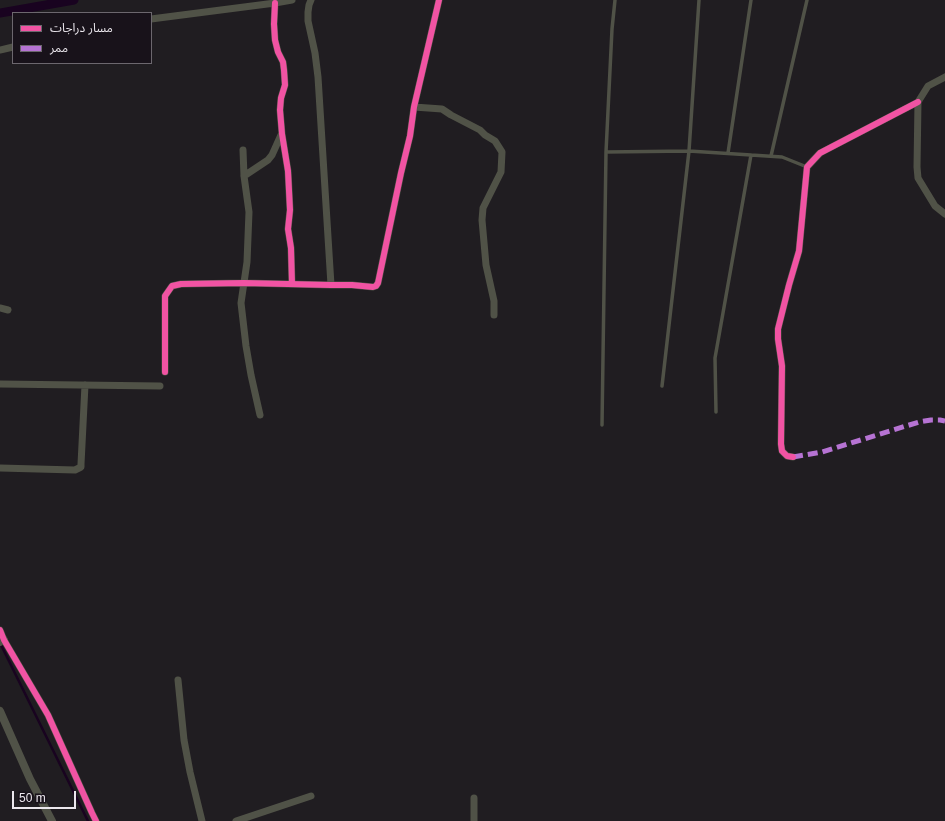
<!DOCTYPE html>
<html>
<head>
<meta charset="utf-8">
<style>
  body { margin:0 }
  #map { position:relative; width:945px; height:821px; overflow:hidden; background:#201d21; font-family:Arial,"Noto Sans Arabic",sans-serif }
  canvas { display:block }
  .legend { position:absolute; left:12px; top:12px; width:140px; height:52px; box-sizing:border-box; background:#18121a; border:1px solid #6c676e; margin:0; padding:5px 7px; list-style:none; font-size:12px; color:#ebe7ed }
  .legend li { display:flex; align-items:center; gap:8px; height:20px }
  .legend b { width:20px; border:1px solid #6c676e }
  .scale { position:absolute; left:12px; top:791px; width:64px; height:18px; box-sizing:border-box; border:2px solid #ebe7ed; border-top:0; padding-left:5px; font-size:12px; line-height:14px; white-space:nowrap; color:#ebe7ed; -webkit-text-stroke:3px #18121a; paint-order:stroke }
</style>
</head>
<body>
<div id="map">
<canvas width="945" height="821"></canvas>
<ul class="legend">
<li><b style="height:5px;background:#f153a3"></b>مسار دراجات</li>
<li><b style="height:5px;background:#b673d3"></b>ممر</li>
</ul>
<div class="scale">50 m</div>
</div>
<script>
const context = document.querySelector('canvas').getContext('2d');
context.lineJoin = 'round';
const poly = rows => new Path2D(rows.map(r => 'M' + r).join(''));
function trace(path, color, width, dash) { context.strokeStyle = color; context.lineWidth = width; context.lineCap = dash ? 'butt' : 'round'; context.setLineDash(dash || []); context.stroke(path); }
trace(poly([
  [0,643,88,821]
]), '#190320', 2.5);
trace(poly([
  [0,13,74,0]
]), '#190320', 9);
trace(poly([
  [606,152,689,151,782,157,807,167],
  [728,153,751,0],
  [771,156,807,0],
  [662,386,689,151,699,0],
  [716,412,715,358,751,155],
  [602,425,606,152,612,29,615,0]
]), '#505247', 3.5);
trace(poly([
  [311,0,309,5,308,12,308,21,315,53,318,77,331,285],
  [275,3,274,24,275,40,278,52,283,62,284,70,285,85,281,98,280,110,282,134,288,171,290,210,288,229,291,248,292,284],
  [151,19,275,3,292,0],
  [0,50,13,47],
  [945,77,928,86,918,102,917,167,918,178,935,206,945,214],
  [414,107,442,109,451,115,480,130,485,135,495,141,502,152,501,172,483,208,482,220,486,265,494,301,494,315],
  [243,150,244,176,249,212,247,262,241,303,246,346,251,375,260,415],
  [244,176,268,160,272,155,281,135],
  [0,308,8,310],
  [165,372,165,296,172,286,181,284,244,283,331,285,352,285,373,287,376,286,378,283,401,173,410,136,414,107,439,0],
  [0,384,160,386],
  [793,457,787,456,782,451,781,444,782,366,778,339,778,329,789,285,799,251,807,167,820,153,918,102],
  [0,468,75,470,81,467,81,464,85,385],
  [0,630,4,640,48,715,92,813,96,821],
  [178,680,184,740,190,772,202,821],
  [474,798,474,821],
  [236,821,311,796]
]), '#505247', 7);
trace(poly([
  [0,642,4,640],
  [0,711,30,779,52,821]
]), '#505247', 8);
trace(poly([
  [793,457,822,452,919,422,931,420,940,420,945,421]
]), '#b673d3', 5, [10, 5]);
trace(poly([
  [275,3,274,24,275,40,278,52,283,62,284,70,285,85,281,98,280,110,282,134,288,171,290,210,288,229,291,248,292,284],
  [165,372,165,296,172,286,181,284,244,283,331,285,352,285,373,287,376,286,378,283,401,173,410,136,414,107,439,0],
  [793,457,787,456,782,451,781,444,782,366,778,339,778,329,789,285,799,251,807,167,820,153,918,102],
  [0,630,4,640,48,715,92,813,96,821]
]), '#f153a3', 6);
</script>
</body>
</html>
